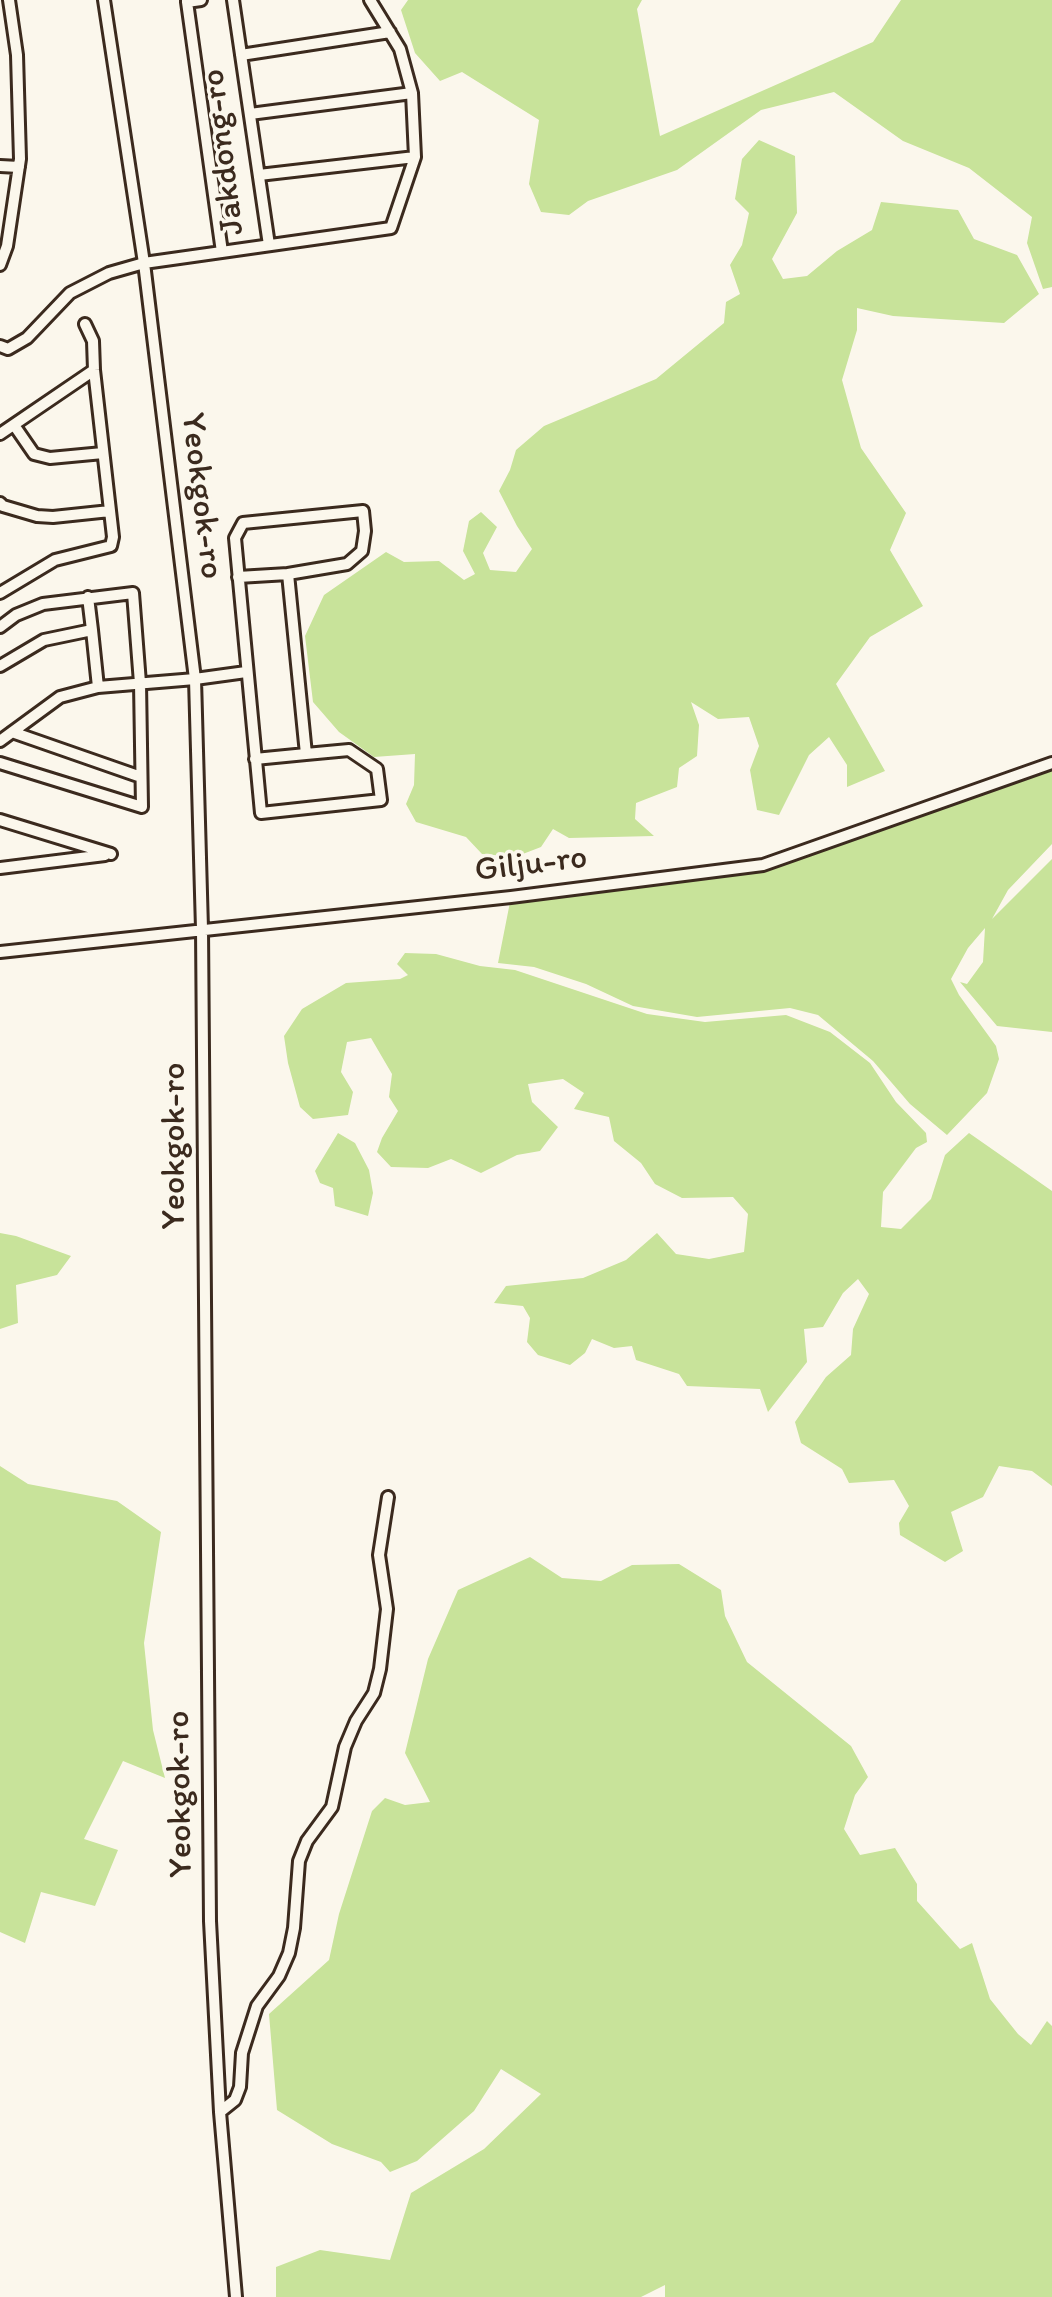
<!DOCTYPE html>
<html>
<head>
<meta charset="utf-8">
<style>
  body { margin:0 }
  canvas { display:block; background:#fbf7ec }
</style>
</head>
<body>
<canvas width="1052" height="2297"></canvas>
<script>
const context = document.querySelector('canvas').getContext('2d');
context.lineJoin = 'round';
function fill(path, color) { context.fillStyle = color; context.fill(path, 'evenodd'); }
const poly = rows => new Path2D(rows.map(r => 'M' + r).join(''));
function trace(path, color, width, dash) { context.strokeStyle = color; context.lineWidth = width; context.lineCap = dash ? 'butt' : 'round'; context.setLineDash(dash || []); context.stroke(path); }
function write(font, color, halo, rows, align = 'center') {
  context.font = font + ' Itim,sans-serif'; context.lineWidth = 7; context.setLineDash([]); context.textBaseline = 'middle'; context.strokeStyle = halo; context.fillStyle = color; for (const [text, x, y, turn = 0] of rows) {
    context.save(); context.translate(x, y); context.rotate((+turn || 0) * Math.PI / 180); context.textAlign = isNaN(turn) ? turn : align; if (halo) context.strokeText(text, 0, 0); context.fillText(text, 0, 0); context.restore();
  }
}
fill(poly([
  [408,0,642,0,637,9,660,136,873,42,901,0,1052,0,1052,287,1043,289,1027,243,1032,217,969,168,903,141,834,92,761,110,677,170,588,201,569,215,541,212,529,184,539,120,462,72,440,81,415,53,401,10],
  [759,140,795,156,797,213,772,259,783,279,807,276,837,251,872,230,881,202,958,210,974,239,1017,255,1039,294,1004,323,893,316,857,308,857,330,842,380,861,448,906,513,890,550,923,606,870,637,836,684,885,771,847,787,847,765,829,737,809,755,779,815,757,810,750,770,759,746,749,717,718,719,691,702,699,725,697,756,679,768,677,787,636,803,635,819,654,836,569,838,553,829,541,847,515,857,482,854,466,837,416,822,406,804,414,785,415,754,374,757,339,732,313,702,305,636,324,595,386,552,404,562,439,561,464,580,475,574,463,551,469,521,481,512,497,527,483,553,490,570,516,572,532,549,517,526,499,491,510,470,516,450,544,426,656,379,724,323,726,302,740,294,730,265,742,245,749,213,735,199,742,159],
  [1052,763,1052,844,1008,890,992,919,1052,859,1052,1032,997,1026,960,982,967,984,983,962,985,928,968,948,951,979,959,995,996,1046,999,1059,987,1093,947,1135,910,1104,873,1061,818,1015,790,1008,697,1017,633,1006,586,984,534,967,498,963,511,897,763,865],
  [405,953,436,954,480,966,515,970,647,1014,705,1022,786,1015,830,1032,870,1063,896,1102,926,1133,927,1142,916,1148,883,1192,881,1227,901,1229,931,1199,945,1155,969,1133,1052,1191,1052,1486,1032,1471,999,1466,983,1497,951,1512,963,1551,945,1562,900,1535,899,1523,909,1506,894,1480,849,1483,842,1469,801,1443,795,1422,826,1377,851,1355,853,1329,869,1294,858,1279,843,1293,823,1327,804,1329,807,1362,768,1412,760,1389,687,1386,679,1374,636,1360,632,1346,614,1348,592,1339,585,1353,570,1365,538,1355,527,1342,530,1318,523,1306,494,1303,506,1286,583,1278,626,1260,657,1233,676,1254,709,1259,744,1252,748,1214,733,1197,682,1198,655,1184,641,1163,614,1141,609,1117,574,1109,584,1093,563,1079,528,1084,532,1102,558,1127,540,1151,517,1155,481,1173,451,1159,428,1168,391,1167,377,1152,382,1138,398,1111,389,1097,392,1074,371,1038,347,1042,341,1072,353,1092,348,1115,313,1119,300,1107,288,1063,284,1036,302,1009,346,983,400,979,408,975,397,964],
  [338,1133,355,1143,369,1170,373,1193,368,1216,335,1206,333,1188,320,1183,315,1171],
  [0,1233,16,1236,71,1256,57,1275,16,1285,18,1323,0,1329],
  [0,1466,28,1484,117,1501,161,1532,144,1643,153,1730,165,1778,123,1761,84,1839,118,1850,95,1906,41,1892,25,1943,0,1932],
  [530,1557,562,1578,601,1581,632,1565,679,1564,721,1590,725,1616,747,1662,851,1746,868,1777,855,1795,844,1829,860,1855,895,1848,917,1884,917,1901,960,1949,972,1943,990,1999,1018,2034,1031,2045,1047,2021,1052,2026,1052,2297,665,2297,665,2285,641,2297,276,2297,276,2267,320,2250,390,2260,411,2193,484,2149,541,2094,501,2069,474,2111,417,2161,390,2172,381,2162,332,2144,277,2110,269,2014,329,1960,339,1914,372,1811,385,1798,405,1805,430,1802,405,1753,428,1659,458,1590]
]), '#c8e39a');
const minor = poly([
  [104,0,144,263,195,679,202,929,210,1921,220,2112,236,2297],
  [187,0,187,2,201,0],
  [233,0,269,245],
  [187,2,222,252],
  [241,55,390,32],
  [250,114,412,93],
  [0,166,19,167],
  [259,175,415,157],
  [0,265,7,246,20,159,17,55,9,0],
  [0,346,8,349,27,338,70,293,109,273,144,263,391,228,415,157,412,93,400,49,370,0],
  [14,425,34,454,50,458,103,453],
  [0,434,94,370],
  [0,503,3,506,37,516,53,517,110,511],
  [363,511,365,531,362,551,347,564,288,574,306,754,349,750,377,769,381,800,261,813,235,538,243,523,363,511],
  [238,577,288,574],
  [0,593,55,560,111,546,113,537,94,370,93,341,85,324],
  [88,597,92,630],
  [0,627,16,615,43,604,133,593,140,683,142,807,0,763],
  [0,666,44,640,92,630,98,687],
  [12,732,141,777],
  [0,741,60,697,98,687,195,679,246,672],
  [255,759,306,754],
  [0,820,111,854],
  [0,868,105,855],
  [0,952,511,897,763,865,1052,763],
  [220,2112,235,2100,240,2087,242,2053,257,2006,279,1976,289,1953,294,1928,299,1861,307,1841,332,1807,345,1747,356,1721,374,1693,380,1669,387,1609,379,1555,388,1497]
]);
trace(minor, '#3b2a1e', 16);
trace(minor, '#fbf7ec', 10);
write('34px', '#3b2a1e', '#fbf7ec', [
  ["Jakdong-ro",224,152,-97],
  ["Yeokgok-ro",201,496,83],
  ["Gilju-ro",531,865,-7],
  ["Yeokgok-ro",175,1146,-90],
  ["Yeokgok-ro",181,1794,-91]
]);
</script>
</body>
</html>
